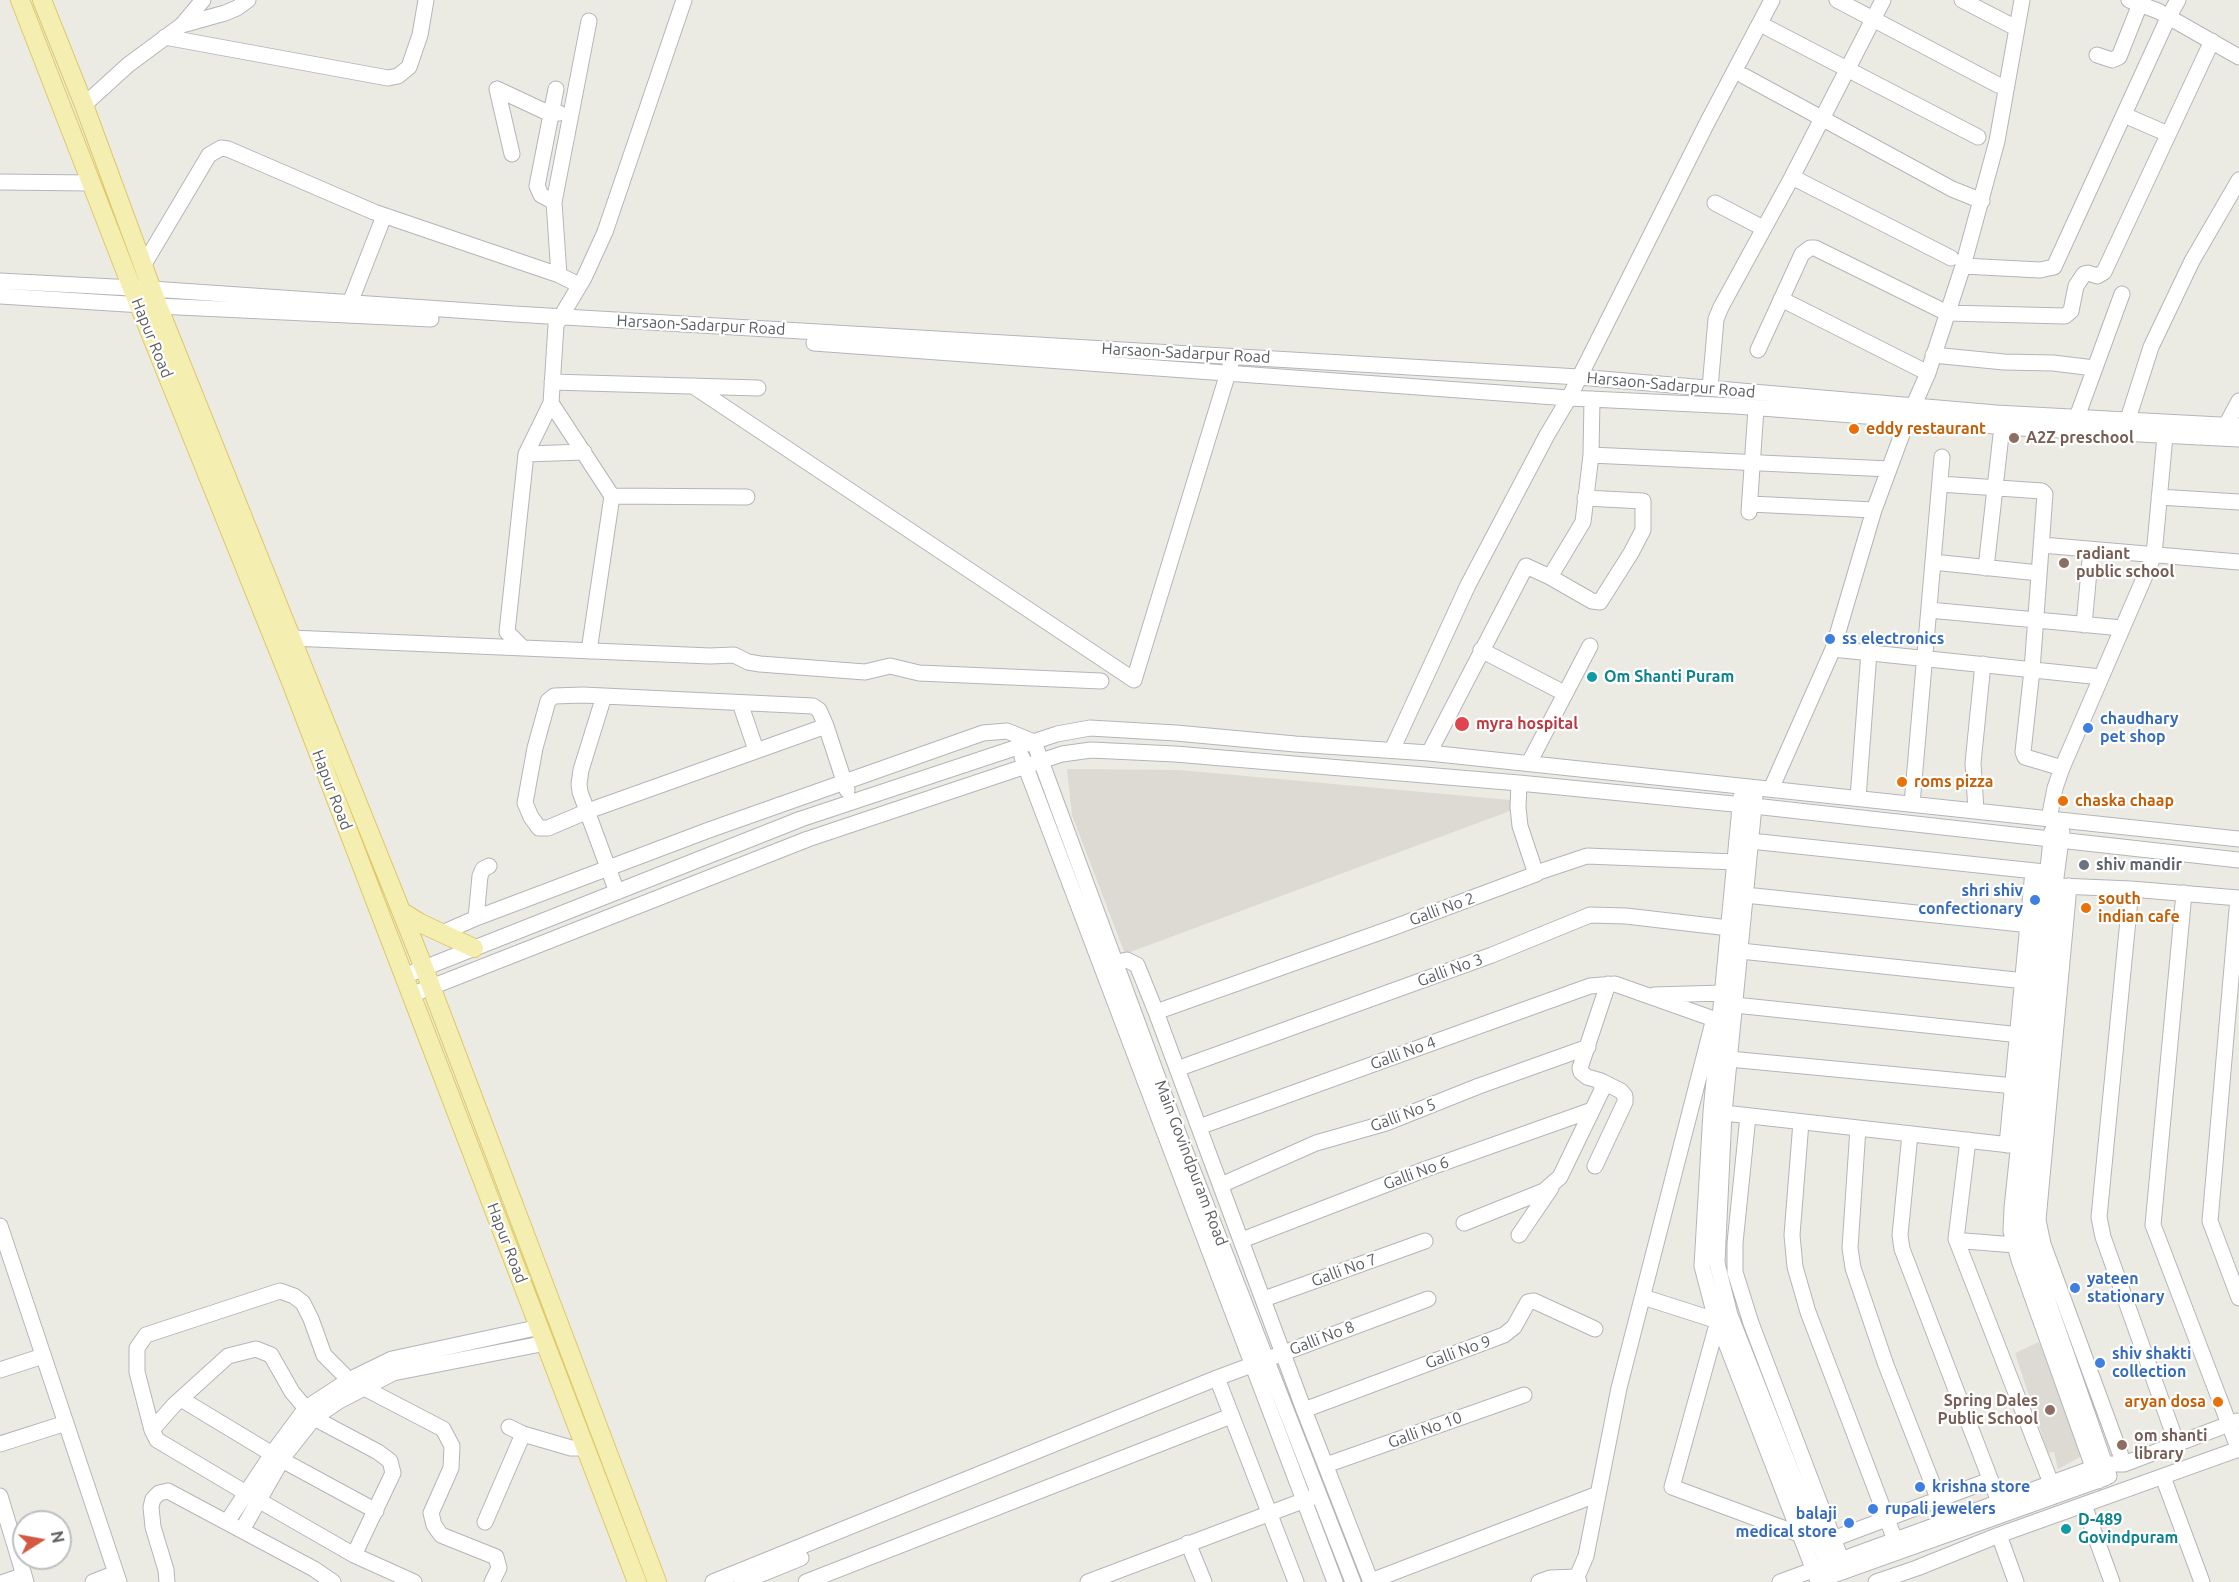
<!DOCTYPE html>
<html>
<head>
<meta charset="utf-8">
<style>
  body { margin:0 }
  #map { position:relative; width:2239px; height:1582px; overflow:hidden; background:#ecebe3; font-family:Ubuntu,sans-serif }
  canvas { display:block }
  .north { position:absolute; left:12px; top:1510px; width:60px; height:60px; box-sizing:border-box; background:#fff; border:2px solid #bdbfc0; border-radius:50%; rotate:79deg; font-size:16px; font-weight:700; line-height:24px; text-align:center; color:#5b5e62 }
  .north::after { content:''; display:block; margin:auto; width:21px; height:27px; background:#d35942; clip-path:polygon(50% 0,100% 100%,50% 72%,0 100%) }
</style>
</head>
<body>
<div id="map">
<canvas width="2239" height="1582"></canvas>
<div class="north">N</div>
</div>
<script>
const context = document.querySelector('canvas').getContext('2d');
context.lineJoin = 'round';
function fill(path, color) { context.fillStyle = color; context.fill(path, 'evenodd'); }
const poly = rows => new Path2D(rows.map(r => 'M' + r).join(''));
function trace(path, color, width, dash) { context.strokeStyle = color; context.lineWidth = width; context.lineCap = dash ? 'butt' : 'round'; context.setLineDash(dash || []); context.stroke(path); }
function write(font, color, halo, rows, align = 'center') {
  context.font = font + ' Ubuntu,sans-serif'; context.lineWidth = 4.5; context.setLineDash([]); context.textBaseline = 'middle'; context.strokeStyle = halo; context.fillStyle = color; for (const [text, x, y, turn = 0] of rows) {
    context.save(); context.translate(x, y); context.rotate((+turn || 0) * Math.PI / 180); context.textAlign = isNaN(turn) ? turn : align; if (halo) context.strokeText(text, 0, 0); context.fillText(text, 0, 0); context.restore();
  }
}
fill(poly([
  [1067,769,1179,770,1510,800,1510,811,1125,954,1072,815],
  [2039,1342,2082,1456,2058,1469,2054,1452,2048,1453,2015,1353]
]), '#dcdad2');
const minor = poly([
  [1837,0,1998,85],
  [1962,0,2016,28],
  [2129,0,2158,11,2239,57],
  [182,25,225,13,237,8,248,0],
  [1768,28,1978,137],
  [165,37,388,78,398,76,409,67,420,35,426,0],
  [2097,55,2112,60,2119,57,2140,4],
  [1744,76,1952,189,1982,201],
  [497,89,544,111,559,113],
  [497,89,512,154],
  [556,89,537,186,541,195,554,202,559,275],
  [84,105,128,65,182,25,203,0],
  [2124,115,2168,134],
  [1792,177,1951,258],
  [0,182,91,183],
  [554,202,589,21],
  [1715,203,1763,228],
  [143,266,209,155,221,148,228,149,374,212,559,275,579,285],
  [1963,266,2040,270,2054,267,2169,16,2178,0],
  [0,281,152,289,514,314,1579,377,1996,413,2239,426],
  [0,296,158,306,431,319],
  [1781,299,1928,373],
  [350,303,384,216],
  [814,343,1569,398,1736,406,2020,428,2239,439],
  [1758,350,1802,254,1810,248,1815,248,1947,313,2065,316,2071,311,2076,286,2084,274,2088,273,2097,276,2104,272,2212,41],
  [1933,355,2004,362,2053,363,2094,368],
  [552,382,758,388],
  [693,386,1134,680,1231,363],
  [1710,388,1716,319,1721,307,1792,177,1883,0],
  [551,403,612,496,747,497],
  [2077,417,2122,294],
  [2128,419,2151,347,2192,261,2239,180],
  [2226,425,2239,401],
  [526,454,584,452],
  [1591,455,1889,469],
  [1940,484,2042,491,2045,494,2032,670,2023,752,2025,757,2062,768],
  [2159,497,2239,502],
  [1750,504,1874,510],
  [1749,512,1756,408],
  [2042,545,2239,562],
  [1933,562,2039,573],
  [1986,568,2002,426],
  [1550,577,1592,601,1600,602,1631,553,1643,530,1643,501,1585,498],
  [1929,610,2122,628],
  [2084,625,2091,550],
  [291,638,710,656,734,655,748,662,760,664,865,672,890,666,919,673,1101,681],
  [523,648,507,632,526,454,551,403,556,325,584,278,605,232,684,0],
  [1833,649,2101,677],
  [1481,650,1564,693],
  [589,651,612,496],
  [604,696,581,770,579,784,580,792,617,892],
  [740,703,756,750],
  [826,726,588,811,548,828,539,828,531,817,525,803,535,748,548,701,554,696,583,695,813,706,819,710,826,726,847,790],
  [1392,750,1468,585,1547,435,1569,398,1707,123,1772,0],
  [1429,753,1526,566,1550,577,1583,522,1591,455,1592,399],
  [1022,757,1335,1582],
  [1529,763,1590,646],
  [1519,783,1518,807,1520,826,1536,874],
  [1771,789,1833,649,1874,510,1908,418,1928,373,1963,266,1997,141,2022,0],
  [1755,796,1724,1113,1717,1263,1730,1315,1832,1575],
  [1741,797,1711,1112,1702,1266,1714,1312,1818,1581],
  [1858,798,1869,652],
  [1912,804,1942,457],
  [1976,811,1973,763,1983,664],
  [2049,819,2055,788,2062,768,2154,555,2165,436],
  [2052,831,2012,1208,2011,1231,2019,1260,2098,1481],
  [2062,832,2055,885,2025,1228,2027,1241,2109,1476],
  [1741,840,2054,873],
  [2060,886,2131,889,2239,898],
  [2069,886,2038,1220,2043,1244,2124,1464],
  [2131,889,2099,1217,2103,1237,2177,1444],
  [2184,893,2153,1225,2239,1450],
  [1745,895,2040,926],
  [2238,898,2210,1221,2239,1298],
  [476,918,709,830,983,733,1007,731,1034,742,1179,1135,1353,1582],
  [442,933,476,918,480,876,483,869,489,866],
  [1731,950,2035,982],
  [1109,964,1127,960,1137,965,1156,1012,1304,1410,1371,1582],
  [404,976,801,819,1057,734,1090,728,1176,733,1295,744,1429,753,2239,839],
  [411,995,808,839,1062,754,1091,750,1175,754,1519,783,1754,806,2239,860],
  [1654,995,1723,993],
  [1735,1005,2030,1036],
  [1156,1012,1392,928,1536,874,1536,873,1587,856,1735,862],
  [1729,1059,2025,1087],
  [1177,1069,1492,955,1590,915,1626,916,1729,928],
  [1715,1112,2019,1146],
  [1748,1116,1735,1243,1735,1272,1751,1323,1841,1559],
  [1801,1122,1792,1235,1795,1267,1808,1312,1895,1540],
  [1199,1127,1590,986,1615,984,1725,1023],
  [1858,1128,1850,1248,1853,1268,1886,1365,1947,1521],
  [1910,1134,1900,1235,1902,1249,1999,1502],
  [1968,1140,1956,1239,2051,1483],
  [2007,1145,2033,871],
  [1595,1166,1625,1102,1625,1096,1621,1091,1601,1081],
  [1221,1185,1316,1143,1386,1123,1479,1086,1588,1047],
  [1464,1223,1544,1191,1560,1177,1602,1090,1601,1081,1587,1077,1581,1072,1580,1068,1608,984],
  [0,1226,119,1582],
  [1519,1235,1551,1188],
  [1242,1240,1426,1169,1592,1110],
  [1965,1241,2015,1245],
  [1643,1297,1718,1321,1672,1487,1799,1534],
  [1264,1299,1425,1241],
  [0,1370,43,1356],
  [1217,1378,1296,1582],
  [181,1399,282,1460,376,1511],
  [1304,1410,1504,1335,1514,1327,1528,1302,1534,1301,1595,1329],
  [509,1427,523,1434,571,1448,579,1448,585,1444],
  [152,1430,157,1440,246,1493,354,1555,414,1582],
  [0,1444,66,1423],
  [1326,1465,1524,1395],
  [2163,1477,2202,1582],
  [0,1496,26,1582],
  [2084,1505,2112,1582],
  [227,1522,274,1451,306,1408,349,1380,392,1359,540,1327],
  [485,1522,523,1434],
  [242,1530,284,1456,314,1418,339,1401,393,1373,546,1343],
  [1999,1535,2016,1582],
  [1833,1539,1990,1480],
  [1188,1543,1204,1582],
  [354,1555,393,1473,390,1461,378,1452,314,1418,292,1392,271,1355,256,1349,228,1356,174,1405,152,1430,137,1372,137,1348,146,1335,280,1291,294,1296,303,1303,311,1319,324,1355,349,1380,443,1429,452,1446,451,1468,431,1513,434,1525,441,1535,496,1557,499,1568,492,1582],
  [1825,1578,2105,1478],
  [1371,1581,1598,1494],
  [4,1582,24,1575],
  [93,1582,116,1573],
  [167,1582,166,1570,153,1527,151,1507,153,1499,159,1493,168,1491,314,1569,333,1582],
  [713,1582,1217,1378,1428,1299],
  [742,1582,801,1558],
  [806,1582,1231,1416],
  [1088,1582,1313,1497],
  [1539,1582,1550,1578,1577,1577],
  [1579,1582,1577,1577,1586,1556,1619,1388,1712,1026],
  [1780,1582,2093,1468,2105,1464,2124,1464,2237,1421],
  [1876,1582,1917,1568,1999,1535,2239,1449]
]);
const major = poly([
  [20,0,132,288,291,682,637,1582],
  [42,0,84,105,158,306,424,968,657,1582],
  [401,911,420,923,474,948]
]);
trace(minor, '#b4b5b9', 17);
trace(major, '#dfc869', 20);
trace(minor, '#fff', 15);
trace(major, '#f4efb0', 18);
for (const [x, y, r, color] of [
  [1854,429,6,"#e8710a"],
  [2014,438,6,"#8d6e63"],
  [2064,563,6,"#8d6e63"],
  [1830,639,6,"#3f7fe0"],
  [1592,677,6,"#0f9aa8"],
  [1462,724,8,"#e0444e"],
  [2088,728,6,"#3f7fe0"],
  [1902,782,6,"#e8710a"],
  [2063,801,6,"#e8710a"],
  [2084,865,6,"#6b7280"],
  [2035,900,6,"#3f7fe0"],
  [2086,908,6,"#e8710a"],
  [2075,1288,6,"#3f7fe0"],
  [2100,1363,6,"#3f7fe0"],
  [2218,1402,6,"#e8710a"],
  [2050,1410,6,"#8d6e63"],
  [2122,1445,6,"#8d6e63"],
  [1920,1487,6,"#3f7fe0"],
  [1873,1509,6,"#3f7fe0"],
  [1849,1523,6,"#3f7fe0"],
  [2066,1529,6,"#0f9aa8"]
]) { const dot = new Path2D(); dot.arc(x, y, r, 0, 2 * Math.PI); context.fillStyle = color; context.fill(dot); trace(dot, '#fff', 2); }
write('16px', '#5b5e62', '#fff', [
  ["Harsaon-Sadarpur Road",701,325,3],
  ["Hapur Road",152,338,68],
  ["Harsaon-Sadarpur Road",1186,353,3],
  ["Harsaon-Sadarpur Road",1671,385,5],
  ["Hapur Road",332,790,69],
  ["Galli No 2",1442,909,-20],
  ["Galli No 3",1450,970,-20],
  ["Galli No 4",1403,1053,-20],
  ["Galli No 5",1403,1115,-20],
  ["Main Govindpuram Road",1191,1163,69],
  ["Galli No 6",1416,1173,-20],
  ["Hapur Road",507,1243,69],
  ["Galli No 7",1344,1270,-20],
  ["Galli No 8",1322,1338,-21],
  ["Galli No 9",1458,1352,-20],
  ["Galli No 10",1425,1430,-20]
]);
write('bold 16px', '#c56008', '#fff', [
  ["eddy restaurant",1866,429],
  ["roms pizza",1914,782],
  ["chaska chaap",2075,801],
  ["south",2098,899],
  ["indian cafe",2098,917],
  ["aryan dosa",2206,1402,"right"]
], 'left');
write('bold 16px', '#785e54', '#fff', [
  ["A2Z preschool",2026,438],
  ["radiant",2076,554],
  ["public school",2076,572],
  ["Spring Dales",2038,1401,"right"],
  ["Public School",2038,1419,"right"],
  ["om shanti",2134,1436],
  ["library",2134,1454]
], 'left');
write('bold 16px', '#366cbe', '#fff', [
  ["ss electronics",1842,639],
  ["chaudhary",2100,719],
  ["pet shop",2100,737],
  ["shri shiv",2023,891,"right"],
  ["confectionary",2023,909,"right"],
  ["yateen",2087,1279],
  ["stationary",2087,1297],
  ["shiv shakti",2112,1354],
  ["collection",2112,1372],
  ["krishna store",1932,1487],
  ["rupali jewelers",1885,1509],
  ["balaji",1837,1514,"right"],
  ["medical store",1837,1532,"right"]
], 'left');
write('bold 16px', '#0d838f', '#fff', [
  ["Om Shanti Puram",1604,677],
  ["D-489",2078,1520],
  ["Govindpuram",2078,1538]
], 'left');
write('bold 16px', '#be3a42', '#fff', [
  ["myra hospital",1476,724]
], 'left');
write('bold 16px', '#5b616d', '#fff', [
  ["shiv mandir",2096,865]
], 'left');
</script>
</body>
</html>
